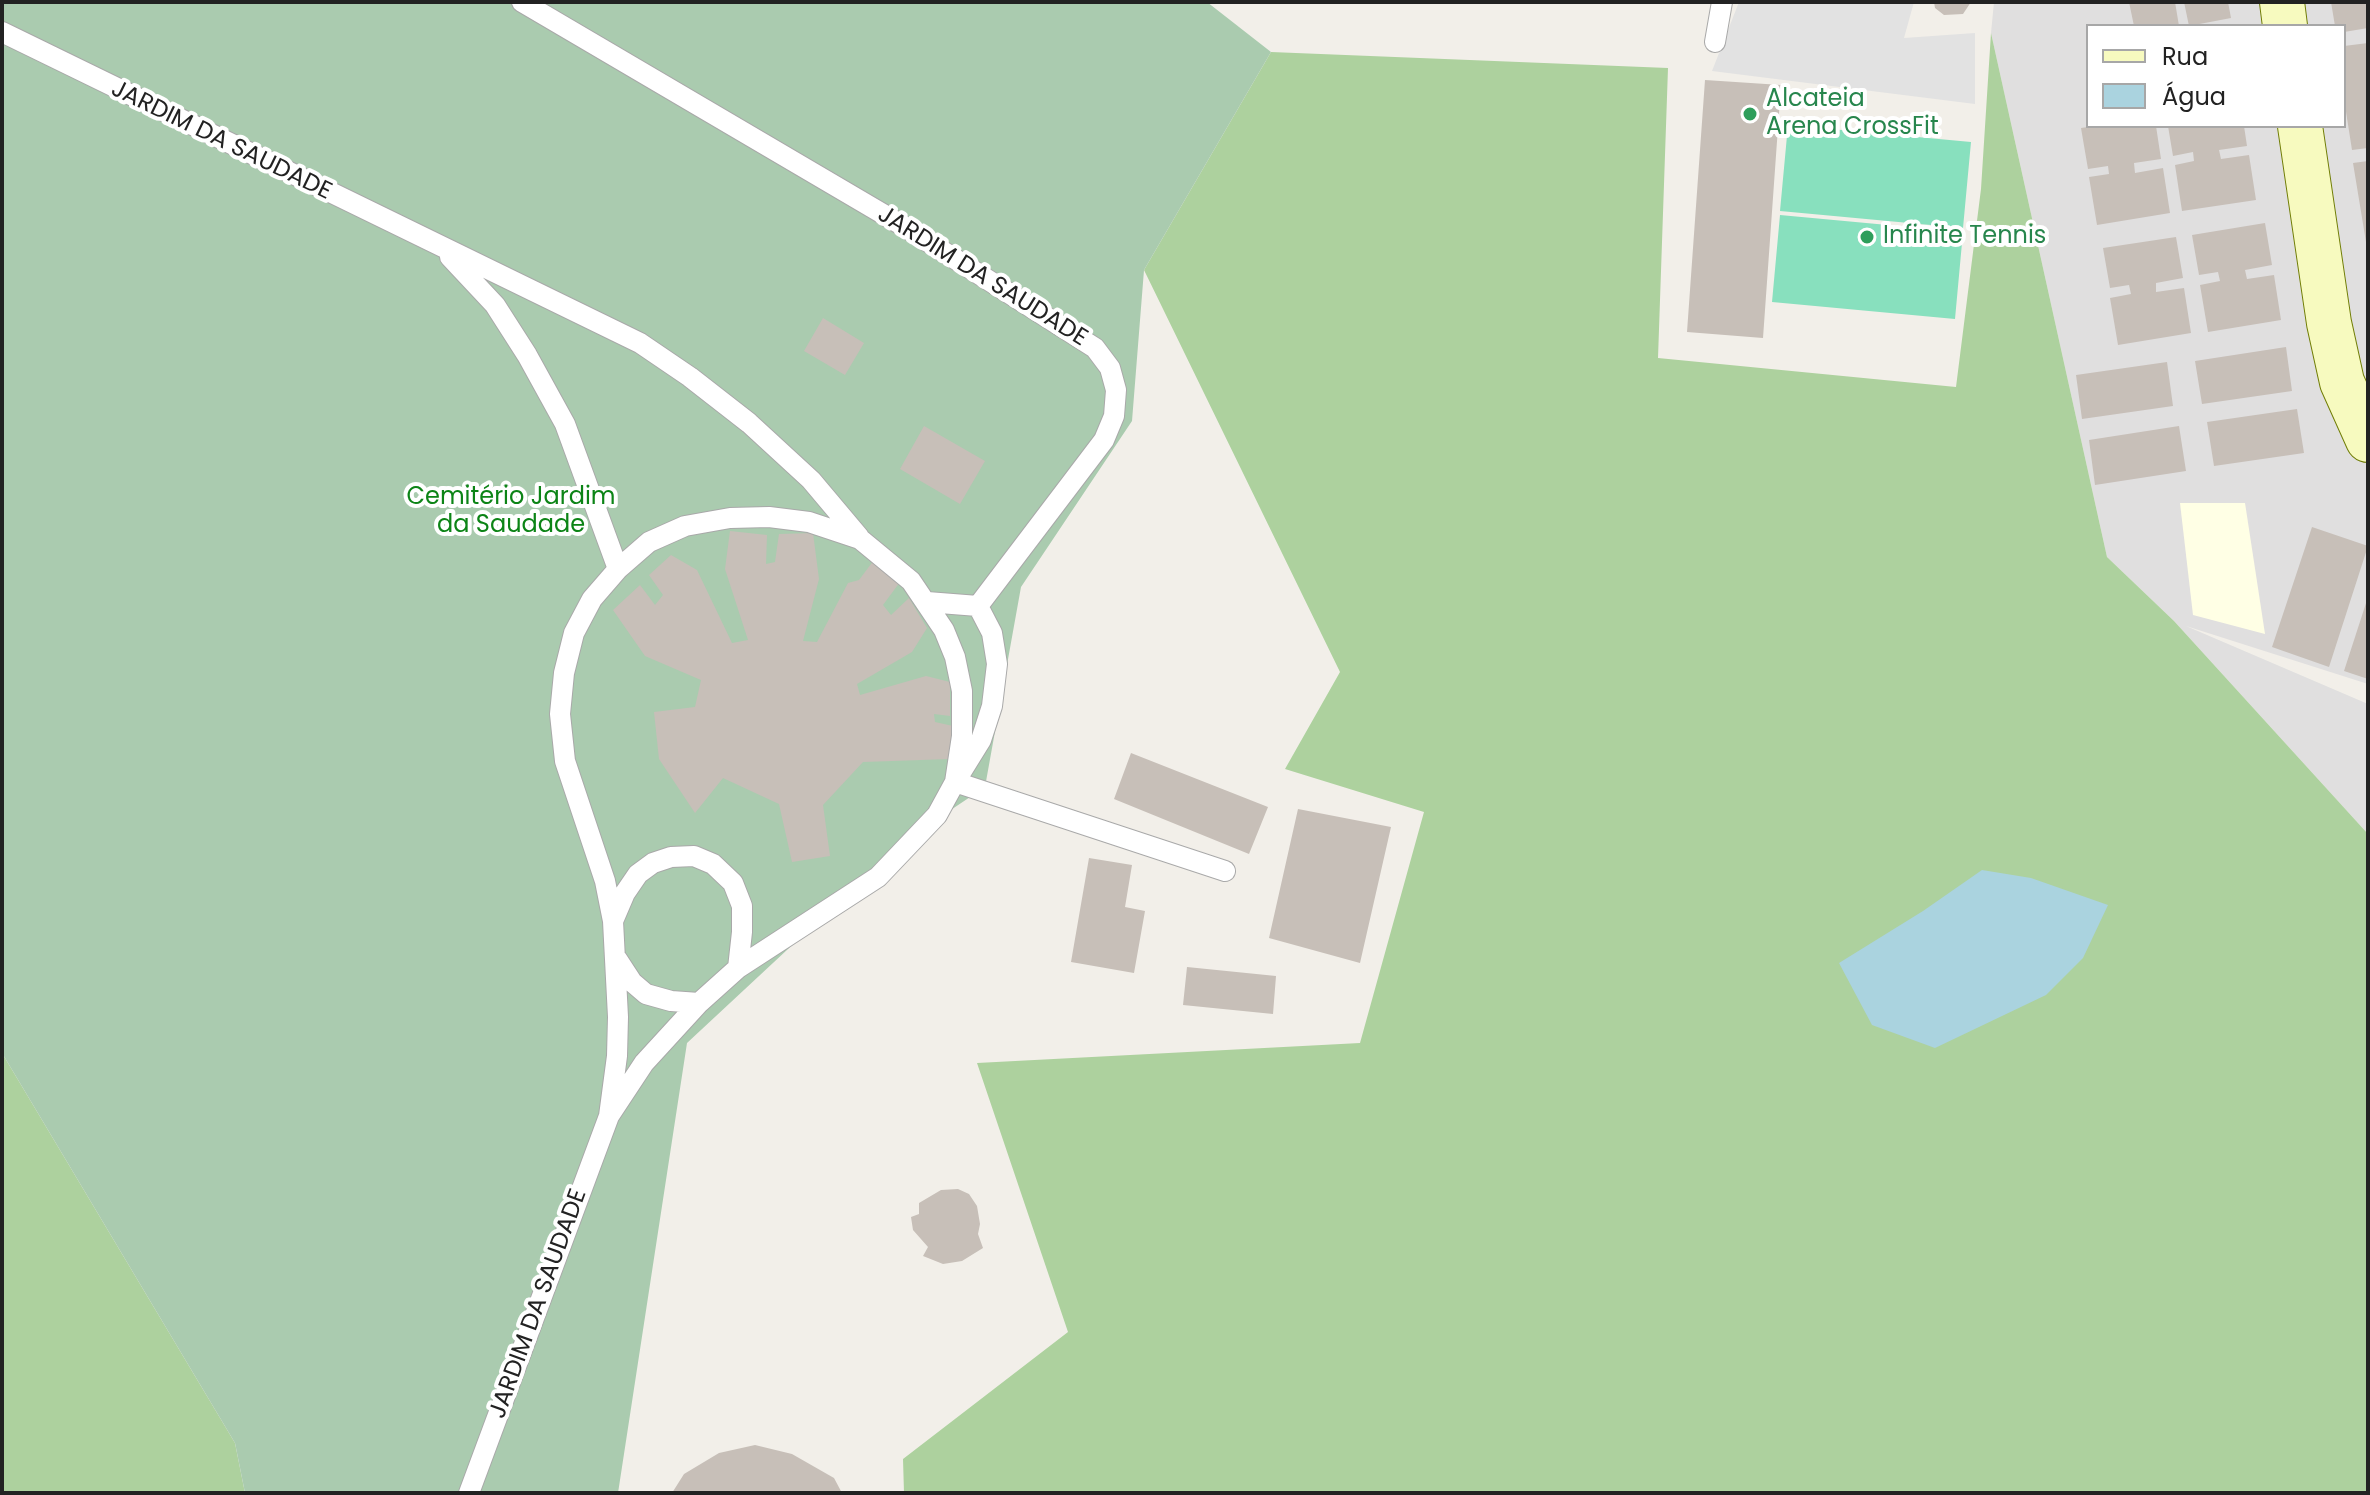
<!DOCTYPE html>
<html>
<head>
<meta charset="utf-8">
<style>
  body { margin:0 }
  #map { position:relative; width:2370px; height:1495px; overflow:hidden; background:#f2efe9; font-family:Poppins,sans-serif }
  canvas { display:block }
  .frame { position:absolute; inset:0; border:4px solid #222; pointer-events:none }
  .legend { position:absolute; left:2086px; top:24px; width:260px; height:104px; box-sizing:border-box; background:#fff; border:2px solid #a7a7a7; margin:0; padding:10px 14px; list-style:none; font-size:24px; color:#222 }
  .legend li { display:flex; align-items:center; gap:16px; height:40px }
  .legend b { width:40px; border:2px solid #a7a7a7 }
</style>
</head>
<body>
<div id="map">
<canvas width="2370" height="1495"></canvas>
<div class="frame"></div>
<ul class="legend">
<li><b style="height:10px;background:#f7fabf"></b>Rua</li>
<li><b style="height:22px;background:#aad3df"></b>Água</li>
</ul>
</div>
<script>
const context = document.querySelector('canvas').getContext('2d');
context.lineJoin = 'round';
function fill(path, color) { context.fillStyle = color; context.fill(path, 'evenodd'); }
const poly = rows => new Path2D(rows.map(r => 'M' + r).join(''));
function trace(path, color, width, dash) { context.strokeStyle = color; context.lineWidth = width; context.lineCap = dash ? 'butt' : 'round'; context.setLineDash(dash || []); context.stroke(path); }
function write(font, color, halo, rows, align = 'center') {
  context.font = font + ' Poppins,sans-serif'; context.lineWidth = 8; context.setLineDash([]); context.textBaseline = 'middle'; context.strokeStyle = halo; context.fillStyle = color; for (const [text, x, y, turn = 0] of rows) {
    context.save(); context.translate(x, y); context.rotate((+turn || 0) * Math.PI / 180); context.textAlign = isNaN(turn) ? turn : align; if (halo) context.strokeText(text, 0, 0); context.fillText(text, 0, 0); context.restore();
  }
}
fill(poly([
  [1994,2,2368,2,2368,684,2186,626,2368,704,2368,834,2174,621,2107,557,1991,33],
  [2088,26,2344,26,2344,126,2088,126]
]), '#e0dfdf');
fill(poly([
  [2180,503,2245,503,2265,634,2193,615]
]), '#ffffe5');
fill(poly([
  [1991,33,2107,557,2174,621,2368,834,2368,1493,904,1493,903,1459,1068,1332,977,1063,1360,1043,1424,812,1285,769,1340,672,1144,270,1271,52,1668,68,1658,358,1956,387,1981,189],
  [2,1053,235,1443,245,1493,2,1493]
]), '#add19e');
fill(poly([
  [2,2,1207,2,1271,52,1144,270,1132,421,1021,587,985,787,903,842,687,1043,618,1493,245,1493,235,1443,2,1053]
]), '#aacbaf');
fill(poly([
  [1788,125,1971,142,1963,228,1780,211],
  [1780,215,1963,232,1955,319,1772,302]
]), '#88e0be');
fill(poly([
  [1739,2,1914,2,1904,38,1975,33,1975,104,1712,71]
]), '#e2e2e2');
fill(poly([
  [1982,870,2031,878,2108,905,2083,958,2046,995,1935,1048,1872,1025,1839,963,1923,911]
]), '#aad3df');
fill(poly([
  [1934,2,1971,2,1963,14,1944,15,1935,8],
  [2129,2,2175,2,2179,26,2134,26],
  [2184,2,2228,2,2231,18,2189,26],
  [2331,2,2368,2,2368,28,2344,32,2344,26,2335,26],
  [2368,43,2368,148,2352,150,2344,99,2344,46],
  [1705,80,1781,85,1763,338,1687,332],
  [2095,126,2156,126,2161,159,2134,163,2135,173,2163,168,2170,213,2097,225,2089,177,2109,174,2108,166,2088,169,2081,128],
  [2168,126,2244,126,2247,146,2219,150,2221,159,2249,155,2256,200,2182,211,2175,165,2194,161,2193,152,2173,156],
  [2368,161,2368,242,2366,242,2353,163],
  [2265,223,2272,265,2245,270,2247,279,2274,275,2281,320,2208,332,2200,285,2220,281,2218,272,2199,275,2192,235],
  [2176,237,2183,278,2156,283,2156,292,2184,288,2191,333,2118,345,2110,298,2131,294,2129,285,2110,288,2103,248],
  [823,318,864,343,845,375,804,351],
  [2286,347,2292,391,2202,404,2195,361],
  [2167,362,2173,406,2082,419,2076,375],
  [2297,409,2304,453,2214,466,2207,422],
  [924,426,985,461,960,504,900,469],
  [2179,426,2186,471,2095,485,2089,440],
  [2312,527,2368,546,2329,667,2272,647],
  [730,531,767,535,766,564,775,562,779,534,813,533,819,579,803,641,817,642,848,583,859,580,874,560,900,582,883,605,891,615,909,598,927,628,912,652,857,684,860,695,926,676,950,682,950,716,934,714,935,722,953,726,950,759,863,762,823,805,830,856,792,862,779,804,723,778,695,813,659,759,654,712,695,707,701,680,645,656,613,610,640,585,655,605,663,595,649,575,671,555,697,570,732,643,748,640,725,569],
  [2367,600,2368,600,2368,679,2344,671],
  [1131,753,1268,807,1249,854,1114,799],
  [1298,809,1391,827,1360,963,1269,938],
  [1089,858,1132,865,1125,907,1145,911,1134,973,1071,962],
  [1187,967,1276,976,1273,1014,1183,1005],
  [958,1189,969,1194,977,1206,980,1224,978,1234,983,1248,962,1261,943,1264,923,1256,928,1247,913,1230,911,1217,919,1214,919,1203,941,1190],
  [755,1445,792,1454,834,1478,842,1493,672,1493,684,1474,719,1453]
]), '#c7bfb8');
const lane = poly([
  [522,2,900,224,1095,348,1110,368,1116,390,1114,416,1104,440,978,606],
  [2,32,640,343,690,377,749,423,811,480,859,537],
  [1715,42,1722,2],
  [450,257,495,305,527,355,565,424,618,569],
  [927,602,978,606],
  [978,606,992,633,997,664,992,706,981,740,955,782,1225,871],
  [613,921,605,881,565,761,560,714,564,673,574,633,592,599,618,569,649,542,685,526,730,518,769,517,809,522,860,539,911,581,944,630,955,657,962,691,962,736,955,782,937,815,878,877,738,968],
  [617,959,632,982,646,994,671,1001,699,1003],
  [469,1493,609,1116,617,1056,618,1017,613,921,625,893,638,874,653,863,671,857,694,856,713,864,733,883,742,906,742,932,738,968,699,1003,644,1063,609,1116]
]);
const secondary = poly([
  [2282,2,2285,26],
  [2300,126,2329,323,2342,382,2368,440]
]);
trace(lane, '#a9a9a9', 22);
trace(secondary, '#707d05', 46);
trace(lane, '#fff', 20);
trace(secondary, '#f7fabf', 44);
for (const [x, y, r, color] of [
  [1750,114,8,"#2e9e5b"],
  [1867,237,8,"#2e9e5b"]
]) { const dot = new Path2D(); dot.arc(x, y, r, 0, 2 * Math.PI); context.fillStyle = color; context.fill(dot); trace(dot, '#fff', 3); }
write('24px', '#27864d', '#fff', [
  ["Alcateia",1766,100],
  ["Arena CrossFit",1766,128],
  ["Infinite Tennis",1883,237]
], 'left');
write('24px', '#222', '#fff', [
  ["JARDIM DA SAUDADE",221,141,26],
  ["JARDIM DA SAUDADE",982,277,32],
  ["JARDIM DA SAUDADE",539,1304,-70]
]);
write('24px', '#0c8416', '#fff', [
  ["Cemitério Jardim",511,498],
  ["da Saudade",511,526]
]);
</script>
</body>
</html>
